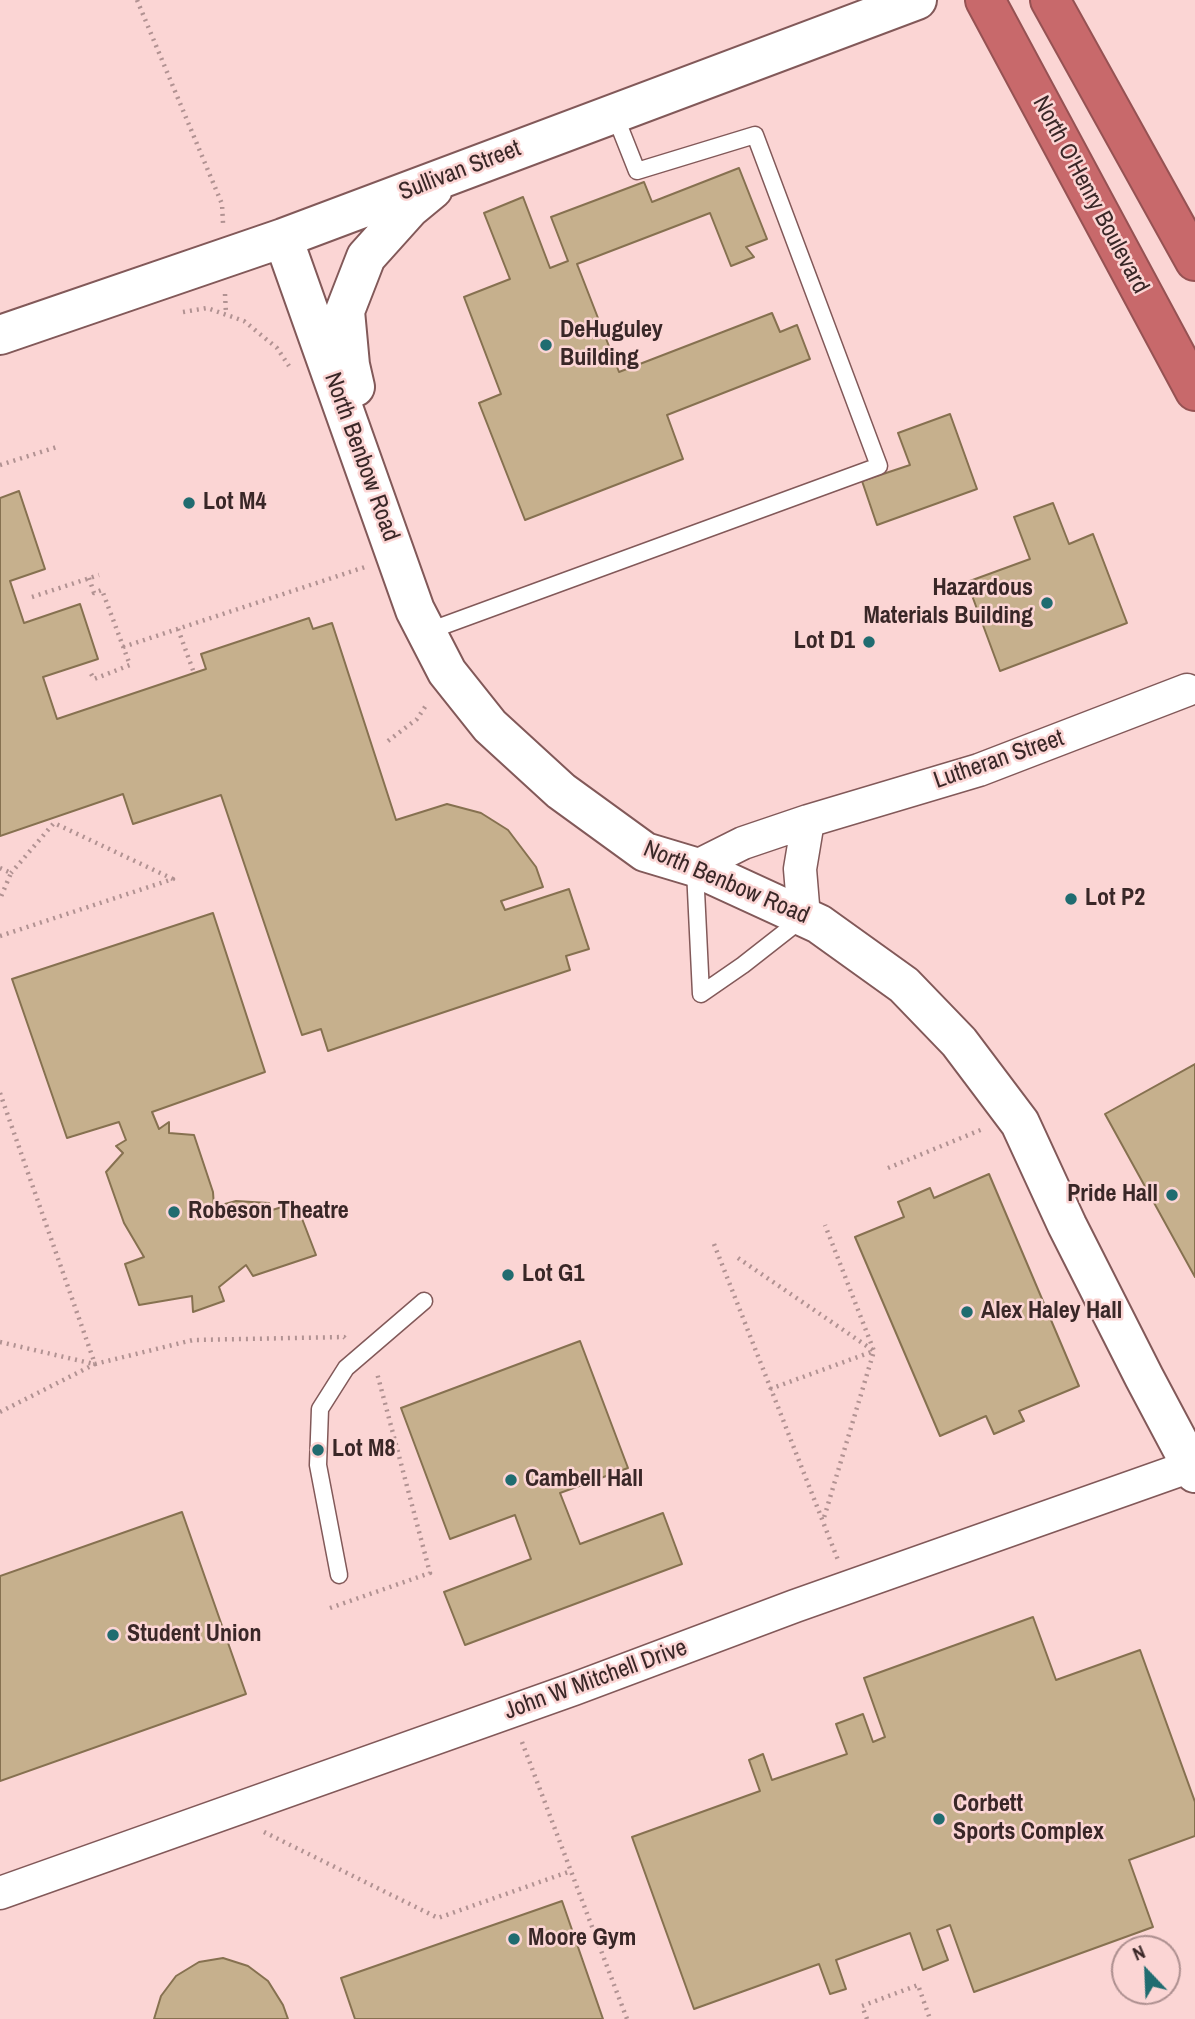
<!DOCTYPE html>
<html>
<head>
<meta charset="utf-8">
<style>
  body { margin:0 }
  #map { position:relative; width:1195px; height:2019px; overflow:hidden; background:#fbd5d4; font-family:"Archivo Narrow",sans-serif }
  canvas { display:block }
  .north { position:absolute; left:1111px; top:1935px; width:70px; height:70px; box-sizing:border-box; background:#fbd5d4; border:2px solid #ad8f8f; border-radius:50%; rotate:337deg; font-size:19px; font-weight:700; line-height:28px; text-align:center; color:#392727 }
  .north::after { content:''; display:block; margin:auto; width:24px; height:32px; background:#206c70; clip-path:polygon(50% 0,100% 100%,50% 72%,0 100%) }
</style>
</head>
<body>
<div id="map">
<canvas width="1195" height="2019"></canvas>
<div class="north">N</div>
</div>
<script>
const context = document.querySelector('canvas').getContext('2d');
context.lineJoin = 'round';
function fill(path, color) { context.fillStyle = color; context.fill(path, 'evenodd'); }
const poly = rows => new Path2D(rows.map(r => 'M' + r).join(''));
function trace(path, color, width, dash) { context.strokeStyle = color; context.lineWidth = width; context.lineCap = dash ? 'butt' : 'round'; context.setLineDash(dash || []); context.stroke(path); }
function write(font, color, halo, rows, align = 'center') {
  context.font = font + ' "Archivo Narrow",sans-serif'; context.lineWidth = 5; context.setLineDash([]); context.textBaseline = 'middle'; context.strokeStyle = halo; context.fillStyle = color; for (const [text, x, y, turn = 0] of rows) {
    context.save(); context.translate(x, y); context.rotate((+turn || 0) * Math.PI / 180); context.textAlign = isNaN(turn) ? turn : align; if (halo) context.strokeText(text, 0, 0); context.fillText(text, 0, 0); context.restore();
  }
}
const building = poly([
  [739,168,767,239,746,247,754,257,731,266,710,213,577,264,619,372,772,313,780,332,797,325,810,359,667,415,683,459,525,520,479,403,501,394,464,297,510,279,484,213,523,197,550,268,568,261,551,217,644,182,652,202,739,168],
  [950,414,977,489,877,525,862,481,910,465,898,433,950,414],
  [19,491,45,569,10,581,24,623,80,604,98,659,43,677,57,719,206,669,201,654,309,618,313,629,332,623,396,820,447,804,481,813,508,830,536,867,543,887,501,901,505,910,569,889,589,949,566,956,570,970,328,1051,321,1029,302,1035,221,795,133,824,123,794,0,836,0,498,19,491],
  [1053,503,1069,544,1093,534,1127,623,1000,671,967,582,1030,559,1014,517,1053,503],
  [213,913,265,1072,152,1112,159,1129,169,1122,169,1133,194,1135,213,1192,214,1207,236,1201,269,1203,272,1210,296,1203,316,1255,253,1276,246,1265,219,1287,224,1301,193,1312,192,1296,139,1305,125,1264,144,1257,124,1223,106,1172,123,1153,116,1146,126,1140,119,1122,67,1138,12,979,213,913],
  [1195,1064,1195,1277,1105,1114,1195,1064],
  [989,1174,1079,1386,1019,1411,1024,1421,994,1434,986,1416,940,1436,855,1237,904,1217,898,1202,930,1188,934,1198,989,1174],
  [580,1341,628,1468,560,1493,580,1544,663,1513,682,1564,465,1645,444,1592,531,1559,515,1515,450,1539,401,1408,580,1341],
  [182,1512,246,1694,0,1781,0,1576,182,1512],
  [1033,1617,1056,1680,1140,1650,1195,1802,1195,1836,1129,1860,1153,1927,974,1992,950,1925,937,1930,948,1960,923,1970,910,1933,836,1960,846,1989,830,1994,819,1964,694,2009,632,1837,760,1791,749,1760,763,1754,772,1780,847,1754,836,1724,863,1714,873,1742,885,1737,864,1678,1033,1617],
  [562,1901,603,2019,355,2019,341,1978,562,1901],
  [223,1958,248,1966,268,1981,283,2005,288,2019,154,2019,161,1996,176,1976,199,1962,223,1958]
]);
fill(building, '#c6b08d');
trace(building, '#867150', 2);
const service = poly([
  [426,632,879,466,755,135,637,171,614,113],
  [695,870,701,994,743,965,803,918],
  [339,1575,318,1465,320,1409,346,1368,424,1301]
]);
const minor = poly([
  [695,867,743,843,808,821,979,770,1187,690],
  [804,917,800,869,808,821],
  [0,1893,574,1689,795,1606,1191,1466]
]);
const tertiary = poly([
  [283,238,415,610,447,672,490,726,561,791,645,852,695,867,819,924,904,985,959,1042,1020,1123,1067,1225,1144,1377,1195,1473],
  [0,335,283,238,917,0],
  [355,387,350,365,345,311,366,257,410,208,433,189]
]);
const motorway = poly([
  [985,0,1195,391],
  [1050,0,1195,261]
]);
trace(service, '#825959', 19);
trace(minor, '#825959', 35);
trace(tertiary, '#825959', 42);
trace(motorway, '#965253', 42);
trace(poly([
  [137,0,222,204,223,223],
  [225,294,226,314],
  [183,312,207,308,244,321,277,348,289,366],
  [0,465,60,446],
  [89,578,94,593,102,590,130,665,94,679,89,670],
  [32,597,99,575],
  [178,629,194,673],
  [123,647,365,567],
  [388,741,417,719,427,704],
  [0,868,11,873,0,899],
  [0,936,173,879,54,823,11,873],
  [0,1093,95,1364,193,1340,344,1337,345,1338],
  [888,1168,983,1129],
  [714,1244,838,1560],
  [738,1258,874,1351,823,1521],
  [0,1342,94,1364],
  [770,1389,874,1351,825,1225],
  [0,1412,95,1364],
  [330,1608,430,1573,377,1373],
  [522,1742,627,2019],
  [264,1832,438,1918,571,1871],
  [867,2019,862,2006,918,1985,930,2019]
]), '#b19292', 4.5, [2, 5]);
trace(service, '#fff', 16);
trace(minor, '#fff', 32);
trace(tertiary, '#fff', 38);
trace(motorway, '#c8696b', 38);
for (const [x, y, r, color] of [
  [546,345,7,"#206c70"],
  [189,503,7,"#206c70"],
  [1047,603,7,"#206c70"],
  [869,642,7,"#206c70"],
  [1071,899,7,"#206c70"],
  [1172,1195,7,"#206c70"],
  [174,1212,7,"#206c70"],
  [508,1275,7,"#206c70"],
  [967,1312,7,"#206c70"],
  [318,1450,7,"#206c70"],
  [511,1480,7,"#206c70"],
  [113,1635,7,"#206c70"],
  [939,1819,7,"#206c70"],
  [514,1939,7,"#206c70"]
]) { const dot = new Path2D(); dot.arc(x, y, r, 0, 2 * Math.PI); context.fillStyle = color; context.fill(dot); trace(dot, '#fbd5d4', 2.5); }
write('24px', '#392727', '#fbd5d4', [
  ["Sullivan Street",460,171,-21],
  ["North O'Henry Boulevard",1090,195,62],
  ["North Benbow Road",361,457,70],
  ["Lutheran Street",999,760,-19],
  ["North Benbow Road",726,883,23],
  ["John W Mitchell Drive",596,1680,-20]
]);
write('bold 24px', '#392727', '#fbd5d4', [
  ["DeHuguley",560,331],
  ["Building",560,359],
  ["Lot M4",203,503],
  ["Hazardous",1033,589,"right"],
  ["Materials Building",1033,617,"right"],
  ["Lot D1",855,642,"right"],
  ["Lot P2",1085,899],
  ["Pride Hall",1158,1195,"right"],
  ["Robeson Theatre",188,1212],
  ["Lot G1",522,1275],
  ["Alex Haley Hall",981,1312],
  ["Lot M8",332,1450],
  ["Cambell Hall",525,1480],
  ["Student Union",127,1635],
  ["Corbett",953,1805],
  ["Sports Complex",953,1833],
  ["Moore Gym",528,1939]
], 'left');
</script>
</body>
</html>
